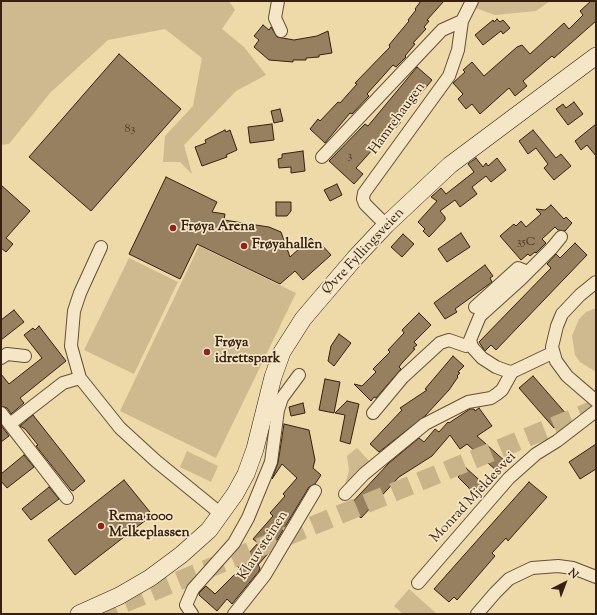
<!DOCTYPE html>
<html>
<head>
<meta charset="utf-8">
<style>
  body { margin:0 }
  #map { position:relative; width:597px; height:615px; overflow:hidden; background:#eed9a9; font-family:"Sorts Mill Goudy",serif }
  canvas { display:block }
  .frame { position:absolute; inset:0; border:2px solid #372010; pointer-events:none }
  .north { position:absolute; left:545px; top:563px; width:40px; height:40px; -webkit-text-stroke:3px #f4e6c7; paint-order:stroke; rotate:42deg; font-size:11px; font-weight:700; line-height:16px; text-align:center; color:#372010 }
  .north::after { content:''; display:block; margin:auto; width:14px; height:18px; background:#372010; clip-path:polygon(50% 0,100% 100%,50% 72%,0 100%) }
</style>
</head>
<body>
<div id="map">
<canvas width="597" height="615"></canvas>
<div class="frame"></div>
<div class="north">N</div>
</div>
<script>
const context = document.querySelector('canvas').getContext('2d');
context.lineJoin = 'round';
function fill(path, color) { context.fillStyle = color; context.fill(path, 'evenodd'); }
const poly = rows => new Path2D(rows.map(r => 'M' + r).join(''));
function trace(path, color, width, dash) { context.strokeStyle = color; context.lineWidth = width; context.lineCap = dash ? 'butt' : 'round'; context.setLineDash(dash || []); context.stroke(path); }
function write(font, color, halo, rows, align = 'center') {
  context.font = font + ' "Sorts Mill Goudy",serif'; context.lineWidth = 3.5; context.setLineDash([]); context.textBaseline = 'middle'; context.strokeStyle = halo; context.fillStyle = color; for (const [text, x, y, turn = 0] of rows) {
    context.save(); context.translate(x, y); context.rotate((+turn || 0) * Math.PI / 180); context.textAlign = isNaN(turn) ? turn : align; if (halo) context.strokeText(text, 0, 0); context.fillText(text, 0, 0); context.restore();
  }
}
fill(poly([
  [1,1,229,1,235,10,222,29,244,47,266,75,236,91,184,145,192,174,180,162,163,162,165,136,193,106,202,58,165,29,108,40,50,93,9,144,1,145],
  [470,1,550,1,536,11,495,15,470,6],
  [199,246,296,293,216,458,120,411],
  [129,258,178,282,134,374,84,350],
  [596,308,596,372,580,362,575,355,572,336,579,319,586,312],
  [357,448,371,463,347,487,345,485,349,470,347,456],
  [187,451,218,466,211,482,180,467],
  [409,589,437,614,403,614,394,606]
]), '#cfba8f');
const building = poly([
  [421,1,444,1,427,20,429,21,424,27,426,29,413,43,415,44,405,56,406,57,396,67,393,65,367,94,369,96,352,114,350,113,325,143,310,129,318,119,320,121,338,102,340,103,357,84,355,83,390,47,389,45,409,21,408,20,416,10,415,9,421,1],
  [591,1,596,1,596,21,554,58,552,56,523,81,527,86,515,96,509,88,480,114,472,104,466,109,458,99,463,94,453,83,465,72,463,70,472,62,484,76,517,47,522,45,530,54,564,23,569,29,583,15,580,11,591,1],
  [497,19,500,22,503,20,510,28,503,34,501,31,483,45,475,35,493,20,494,22,497,19],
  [263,25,269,30,271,27,277,37,294,40,317,36,328,31,332,53,319,55,319,57,306,58,306,60,293,60,293,62,269,60,254,47,259,40,254,36,263,25],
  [119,54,181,109,91,211,29,157,119,54],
  [417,67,432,80,399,120,401,122,384,141,382,139,356,168,363,174,354,184,329,161,365,124,368,126,417,67],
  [574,102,583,114,568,125,556,109,563,104,566,108,574,102],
  [280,109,283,121,274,123,271,111,280,109],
  [272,124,274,140,250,143,248,127,272,124],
  [596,124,596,156,587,145,581,150,575,141,596,124],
  [225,130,226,132,230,130,237,150,226,155,227,157,202,166,195,147,206,143,205,140,225,130],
  [533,130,556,158,561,154,571,166,554,180,544,168,548,164,536,148,528,154,519,141,533,130],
  [303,151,305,171,291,173,291,167,279,168,278,159,282,158,282,154,303,151],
  [476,158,483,167,486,163,488,166,497,158,506,170,491,182,486,176,472,187,477,194,460,207,455,200,440,211,445,217,445,220,429,237,423,231,425,229,418,222,437,201,431,197,441,188,446,194,474,172,468,164,476,158],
  [166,177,217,202,212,212,225,214,224,220,269,227,281,232,290,257,311,238,317,245,320,243,331,255,303,280,295,271,280,284,197,244,180,279,129,254,166,177],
  [337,184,342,195,330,201,324,190,337,184],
  [1,185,30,211,6,238,13,244,6,252,1,248,1,185],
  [276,202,291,202,291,211,287,216,276,216,276,202],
  [551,205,564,219,566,217,572,223,565,231,558,230,555,227,542,239,546,243,536,253,535,252,530,256,528,254,521,260,500,236,514,224,516,226,521,221,526,227,541,214,536,209,545,210,551,205],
  [461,233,470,247,447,262,438,249,461,233],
  [403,234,414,244,402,257,391,247,403,234],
  [575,243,587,255,496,350,491,345,485,351,479,342,551,268,547,264,556,254,560,258,575,243],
  [485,265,493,276,490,278,492,282,455,309,457,312,445,319,434,303,485,265],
  [14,310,24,322,1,340,1,320,14,310],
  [419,313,431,325,414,342,417,345,413,348,415,349,402,363,399,367,401,369,376,398,374,397,371,401,354,384,362,386,376,372,373,369,390,352,388,350,404,333,402,330,419,313],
  [39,326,66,361,20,398,24,403,11,414,7,408,1,406,1,374,9,384,42,358,24,335,33,328,35,330,39,326],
  [339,334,351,343,334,366,328,361,331,346,339,334],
  [453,356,464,366,458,372,460,373,457,376,458,377,449,390,425,416,379,452,370,444,402,410,400,408,427,390,425,389,453,356],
  [533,376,568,416,554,428,519,388,533,376],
  [325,379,340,382,334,413,319,410,325,379],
  [347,401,359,404,350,444,340,441,345,415,335,413,347,401],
  [303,403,305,413,291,416,289,407,303,403],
  [479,408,492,426,477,436,506,462,498,472,467,444,460,449,450,435,432,456,399,477,361,518,348,507,389,463,419,438,424,442,435,429,439,432,448,422,449,423,470,409,474,409,475,411,479,408],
  [33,415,85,481,73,491,71,490,36,446,38,445,25,429,20,426,33,415],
  [284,424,309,430,315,460,313,468,321,475,315,484,309,487,271,550,258,565,260,568,259,571,232,604,227,599,217,611,199,595,199,593,206,586,215,594,240,569,237,566,258,543,253,539,273,516,270,513,285,496,283,494,297,478,282,464,272,479,278,463,284,424],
  [1,425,9,436,1,442,1,425],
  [596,444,596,469,580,479,569,462,596,444],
  [24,455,34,467,7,488,1,481,1,474,24,455],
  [466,468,486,486,474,499,469,488,458,477,466,468],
  [124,480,150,512,144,517,146,520,75,575,48,540,124,480],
  [529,482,547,497,508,541,506,538,492,553,495,556,457,600,454,597,449,602,434,589,529,482],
  [49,487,59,499,31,520,22,509,49,487]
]);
fill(building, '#968060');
trace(building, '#372010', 1);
trace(poly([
  [98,614,596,409]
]), '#c9b48a', 19, [19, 10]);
const street = poly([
  [278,1,275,18,281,31],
  [322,157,442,30,462,21],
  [386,225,365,204,363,199,364,193,449,76,458,50,462,21,472,1],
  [101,247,80,293,74,311,71,346,80,378,120,428,156,461,221,514],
  [596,282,580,295,562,314,557,326,552,347,556,361,567,376,596,401],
  [475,307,518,268,528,272],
  [552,353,512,372,507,371,496,367,482,358,472,347,470,340,480,316,521,279,552,248,561,237],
  [1,358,7,354,25,356],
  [1,413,67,498],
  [373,413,403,377,440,343,449,340,466,346,470,344],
  [10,424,63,383,80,378],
  [345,494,364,474,425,424,468,402,491,398,497,394,502,390,512,372],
  [418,583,509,478,536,454,557,441,596,411],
  [192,614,186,605,193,589,234,543,248,518,271,462,278,410,282,398,299,375],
  [234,614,265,575,315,491],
  [477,614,495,593,509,579,532,568,558,566,573,568,596,577]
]);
const secondary = poly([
  [79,614,119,596,150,578,181,555,209,530,235,494,246,474,255,449,273,377,282,352,303,319,355,258,386,225,450,165,596,56]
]);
trace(street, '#654e36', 14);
trace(secondary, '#372010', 18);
trace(street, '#f4e6c7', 12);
trace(secondary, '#f4e6c7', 17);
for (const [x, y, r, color] of [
  [173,228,4,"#8f2418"],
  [244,246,4,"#8f2418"],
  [207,352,4,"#8f2418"],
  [101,526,4,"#8f2418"]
]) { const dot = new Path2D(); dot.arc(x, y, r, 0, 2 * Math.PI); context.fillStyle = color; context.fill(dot); trace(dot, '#f4e6c7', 1.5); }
write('12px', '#4f3824', null, [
  ["83",130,130],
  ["3",350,157],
  ["35C",526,243]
]);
write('14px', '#372010', '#f4e6c7', [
  ["Hamrehaugen",398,119,-54],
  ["Øvre Fyllingsveien",364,252,-47],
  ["Monrad Mjeldes vei",474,498,-47],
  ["Klauvsteinen",264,546,-57]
]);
write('bold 14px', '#372010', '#f4e6c7', [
  ["Frøya Arena",181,228],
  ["Frøyahallen",252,246],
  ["Frøya",215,344],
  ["idrettspark",215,360],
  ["Rema 1000",109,518],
  ["Melkeplassen",109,534]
], 'left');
</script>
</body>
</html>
